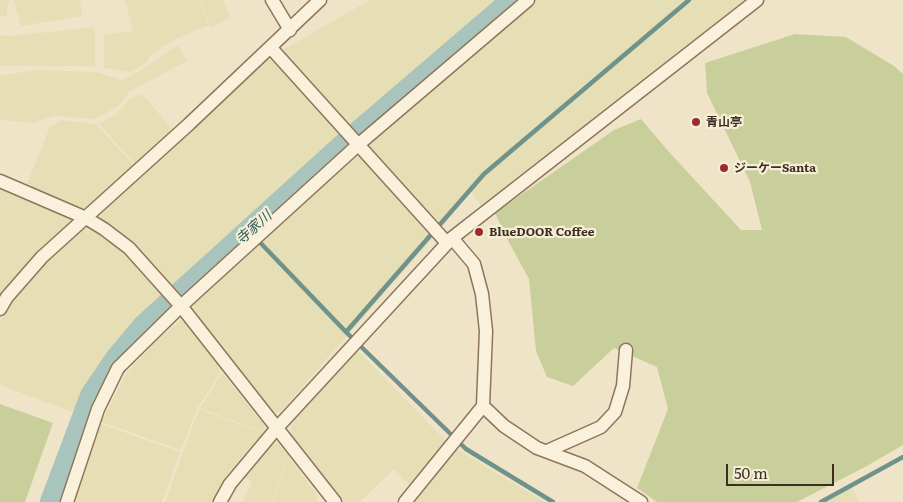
<!DOCTYPE html>
<html>
<head>
<meta charset="utf-8">
<style>
  body { margin:0 }
  #map { position:relative; width:903px; height:502px; overflow:hidden; background:#f0e4c8; font-family:Literata,serif }
  canvas { display:block }
  .scale { position:absolute; left:726px; top:464px; width:108px; height:22px; box-sizing:border-box; border:2px solid #3d2e20; border-top:0; padding-left:6px; font-size:15px; line-height:18px; white-space:nowrap; color:#3d2e20; -webkit-text-stroke:4px #f7eed8; paint-order:stroke }
</style>
</head>
<body>
<div id="map">
<canvas width="903" height="502"></canvas>
<div class="scale">50 m</div>
</div>
<script>
const context = document.querySelector('canvas').getContext('2d');
context.lineJoin = 'round';
function fill(path, color) { context.fillStyle = color; context.fill(path, 'evenodd'); }
const poly = rows => new Path2D(rows.map(r => 'M' + r).join(''));
function trace(path, color, width, dash) { context.strokeStyle = color; context.lineWidth = width; context.lineCap = dash ? 'butt' : 'round'; context.setLineDash(dash || []); context.stroke(path); }
function write(font, color, halo, rows, align = 'center') {
  context.font = font + ' Literata,"Noto Sans JP",serif'; context.lineWidth = 4.5; context.setLineDash([]); context.textBaseline = 'middle'; context.strokeStyle = halo; context.fillStyle = color; for (const [text, x, y, turn = 0] of rows) {
    context.save(); context.translate(x, y); context.rotate((+turn || 0) * Math.PI / 180); context.textAlign = isNaN(turn) ? turn : align; if (halo) context.strokeText(text, 0, 0); context.fillText(text, 0, 0); context.restore();
  }
}
fill(poly([
  [0,0,9,0,6,17,0,16],
  [14,0,80,0,82,16,21,26],
  [125,0,199,0,209,25,175,39,149,56,147,62,131,72,104,68,104,35,133,31],
  [200,0,223,0,230,18,211,27],
  [370,0,506,0,353,130,286,56,284,49],
  [535,0,693,0,658,30,694,0,744,0,481,205,470,192,473,186,464,194,442,225,368,149,370,140,516,16,522,22,516,16],
  [95,27,95,66,0,66,0,35,12,36],
  [178,45,187,61,130,91,119,105,107,113,94,119,54,116,33,123,0,120,0,76,35,70,95,72,123,80,143,69],
  [267,60,274,60,344,136,176,291,131,241,101,219,100,213],
  [142,94,172,129,135,164,99,124,116,114,131,98],
  [62,120,96,124,134,165,90,206,78,209,27,184,50,127],
  [357,153,432,239,280,412,273,413,192,311,193,302],
  [0,186,73,219,72,224,32,258,4,290,0,298],
  [83,229,91,230,124,251,166,297,124,343,97,380,80,415,0,385,0,321,27,280],
  [182,319,222,370,197,409,181,450,101,422,126,374,156,341],
  [357,350,446,441,409,485,394,469,360,502,342,502,291,437,291,424],
  [222,373,264,425,263,432,200,408],
  [199,409,263,433,229,472,212,502,165,502],
  [101,424,180,452,162,502,73,502],
  [273,444,279,444,289,456,272,502,243,502,252,482,245,478],
  [456,449,545,502,412,502],
  [289,458,318,496,316,502,273,502],
  [852,487,859,502,822,502]
]), '#e6deb5');
fill(poly([
  [795,34,846,37,894,66,903,74,903,445,865,467,797,502,657,502,637,488,668,409,657,367,614,348,573,386,547,377,536,351,529,279,506,237,495,213,614,130,641,119,669,152,741,230,762,230,750,182,707,93,705,63],
  [0,404,53,423,25,502,0,502]
]), '#c9cf9b');
trace(poly([
  [250,232,346,332,466,449,553,502],
  [346,332,484,174,689,0],
  [821,502,903,457]
]), '#6f938a', 4.5);
trace(poly([
  [53,502,93,396,118,359,144,328,348,143,515,0]
]), '#a9c4bc', 26);
const minor = poly([
  [272,0,290,30],
  [271,48,447,243],
  [0,181,86,218,104,229,129,248,181,306,335,502],
  [452,238,474,264,482,294,486,331,483,406,504,426,537,448,585,466,641,502],
  [0,309,7,297,42,257,188,125,320,0],
  [547,451,601,427,615,412,623,386,626,350],
  [67,502,98,409,118,368,181,306,359,144,528,0],
  [220,502,230,484,276,429,452,238,757,0],
  [405,502,483,406]
]);
trace(minor, '#8d765c', 15);
trace(minor, '#faf1dc', 12);
for (const [x, y, r, color] of [
  [696,122,5,"#9e2a2b"],
  [724,168,5,"#9e2a2b"],
  [479,232,5,"#9e2a2b"]
]) { const dot = new Path2D(); dot.arc(x, y, r, 0, 2 * Math.PI); context.fillStyle = color; context.fill(dot); trace(dot, '#f7eed8', 2); }
write('bold 12px', '#3d2e20', '#f7eed8', [
  ["青山亭",706,122],
  ["ジーケーSanta",734,168],
  ["BlueDOOR Coffee",489,232]
], 'left');
write('italic 14px', '#2f5d5a', '#f7eed8', [
  ["寺家川",254,228,-42]
]);
</script>
</body>
</html>
